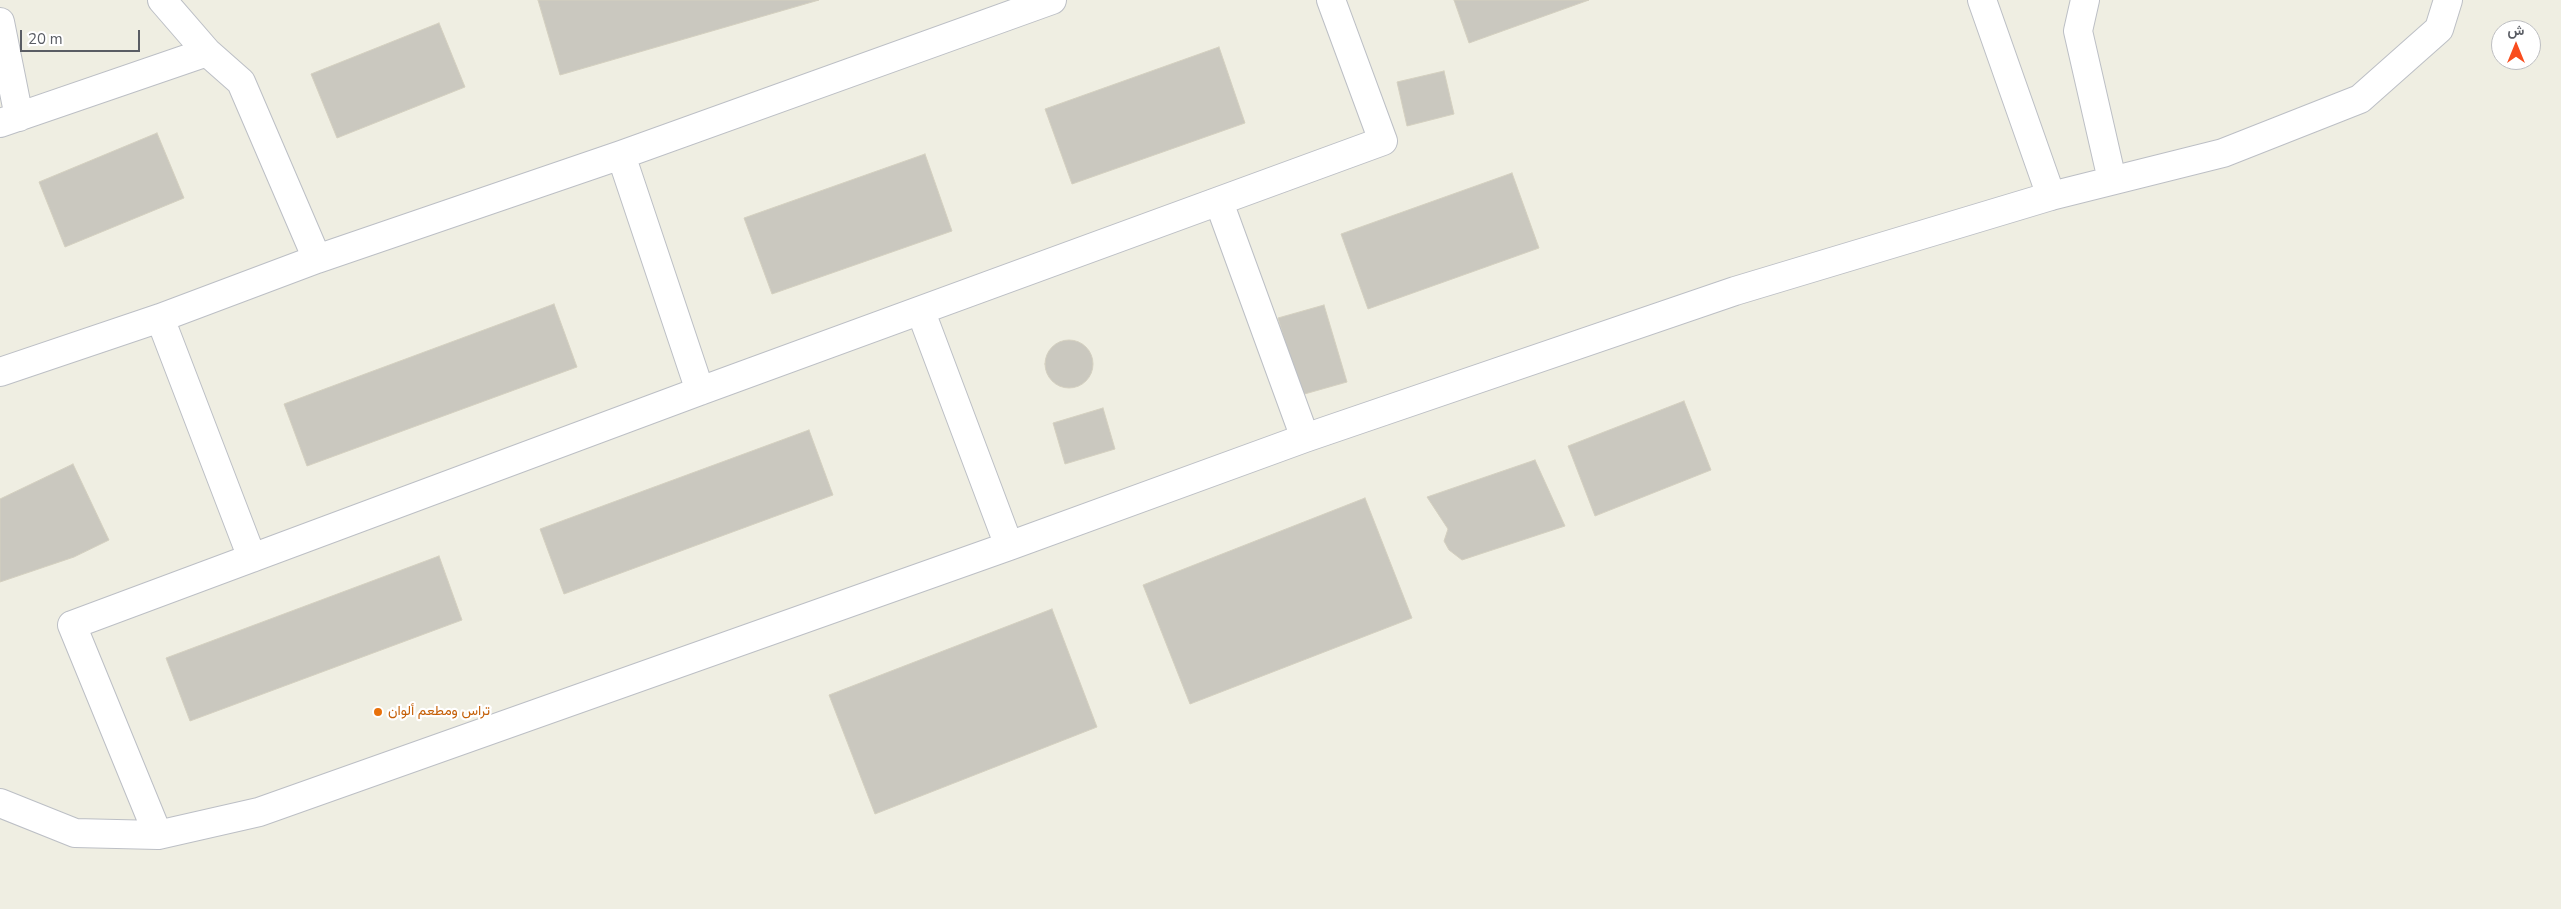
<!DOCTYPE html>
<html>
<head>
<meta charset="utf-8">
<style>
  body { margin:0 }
  #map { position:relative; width:2561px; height:909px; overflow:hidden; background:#efeee2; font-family:"Nunito Sans",Vazirmatn,sans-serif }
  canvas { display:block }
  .north { position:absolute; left:2491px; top:20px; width:50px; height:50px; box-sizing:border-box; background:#fff; border:1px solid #bdbec1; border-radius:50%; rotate:0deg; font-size:14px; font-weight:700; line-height:20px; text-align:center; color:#5a5d64 }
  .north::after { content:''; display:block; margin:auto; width:18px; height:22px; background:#f94d1e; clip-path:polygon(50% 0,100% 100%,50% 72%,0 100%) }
  .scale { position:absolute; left:20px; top:30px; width:120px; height:22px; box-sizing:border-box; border:2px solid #5a5d64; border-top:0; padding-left:6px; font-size:15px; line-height:18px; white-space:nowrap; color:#5a5d64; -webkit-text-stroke:4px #fff; paint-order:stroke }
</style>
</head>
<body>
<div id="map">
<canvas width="2561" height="909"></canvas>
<div class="north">ش</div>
<div class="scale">20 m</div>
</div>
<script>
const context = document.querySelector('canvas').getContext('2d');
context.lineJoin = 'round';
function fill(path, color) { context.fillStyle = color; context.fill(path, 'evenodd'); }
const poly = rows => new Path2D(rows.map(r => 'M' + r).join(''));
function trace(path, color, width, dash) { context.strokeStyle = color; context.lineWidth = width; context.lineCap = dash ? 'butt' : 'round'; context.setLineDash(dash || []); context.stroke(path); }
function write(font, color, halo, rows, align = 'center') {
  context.font = font + ' "Nunito Sans",Vazirmatn,sans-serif'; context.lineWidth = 4.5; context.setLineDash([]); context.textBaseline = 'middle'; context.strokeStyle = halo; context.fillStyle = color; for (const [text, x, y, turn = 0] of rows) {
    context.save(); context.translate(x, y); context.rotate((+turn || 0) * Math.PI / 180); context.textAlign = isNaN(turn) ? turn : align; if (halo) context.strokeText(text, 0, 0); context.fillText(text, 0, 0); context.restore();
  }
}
const building = poly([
  [538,0,819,0,560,75,538,0],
  [1454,0,1589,0,1469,43,1454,0],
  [439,23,465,87,337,138,311,74,439,23],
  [1219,47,1245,123,1072,184,1045,109,1219,47],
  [1444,71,1454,114,1407,126,1397,82,1444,71],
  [157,133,184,198,65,247,39,182,157,133],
  [925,154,952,231,772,294,744,218,925,154],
  [1512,173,1539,248,1368,309,1341,234,1512,173],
  [554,304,577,367,307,466,284,404,554,304],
  [1324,305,1347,382,1301,395,1278,318,1324,305],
  '1045 364a24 24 0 1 1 48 0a24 24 0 1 1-48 0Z',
  [1684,401,1711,470,1595,516,1568,446,1684,401],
  [1103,408,1115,449,1065,464,1053,423,1103,408],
  [809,430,833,495,564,594,540,529,809,430],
  [1535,460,1565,526,1462,560,1449,550,1444,541,1448,529,1427,497,1535,460],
  [73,464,109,540,74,557,0,582,0,499,73,464],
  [1365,498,1412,618,1190,704,1143,585,1365,498],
  [439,556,462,620,190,721,166,658,439,556],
  [1052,609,1097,727,875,814,829,695,1052,609]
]);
fill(building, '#cac8bf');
trace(building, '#d4d0c0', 1);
const minor = poly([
  [162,0,207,52,241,82,317,259],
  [1982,0,2051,196],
  [2085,0,2078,31,2112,180],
  [0,22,19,117],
  [0,123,207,52],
  [621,155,700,391],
  [1219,202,1305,438],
  [921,312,1009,546],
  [160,318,252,558],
  [0,372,160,318,317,259,621,155,1052,0],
  [0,803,75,833,158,835,259,812,1009,546,1305,438,1735,291,2051,196,2223,153,2360,99,2439,29,2448,0],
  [158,835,72,625,700,391,1383,141,1331,0]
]);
trace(minor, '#bcbfc5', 30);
trace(minor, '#fff', 28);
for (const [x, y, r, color] of [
  [378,712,5,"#e8710a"]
]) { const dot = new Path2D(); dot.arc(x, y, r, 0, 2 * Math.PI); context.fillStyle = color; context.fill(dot); trace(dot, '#fff', 2); }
write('14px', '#c56008', '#fff', [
  ["تراس ومطعم ألوان",388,712]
], 'left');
</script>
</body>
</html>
